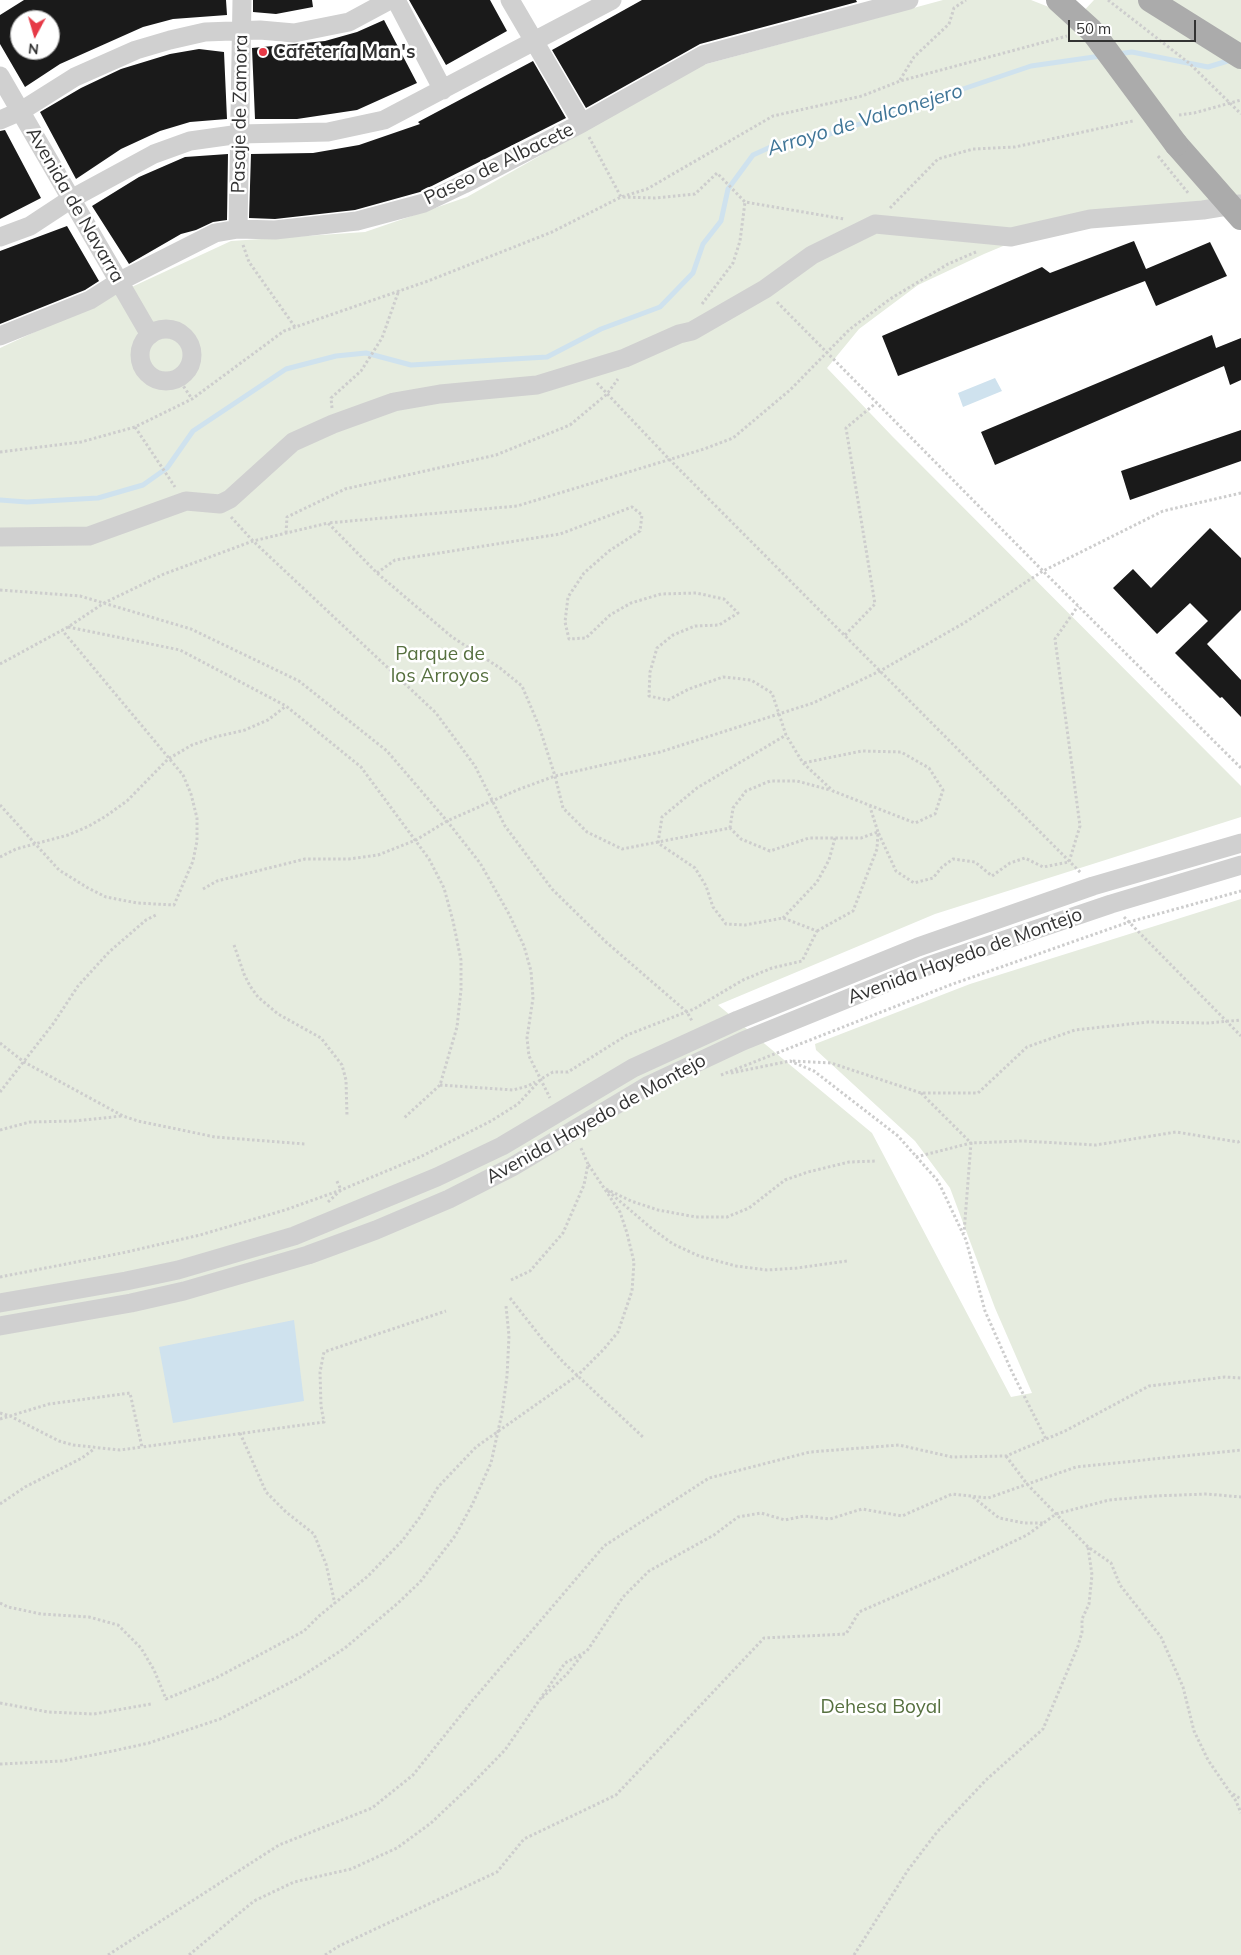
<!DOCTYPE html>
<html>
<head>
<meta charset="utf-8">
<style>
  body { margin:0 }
  #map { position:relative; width:1241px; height:1955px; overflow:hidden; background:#fff; font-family:Mulish,sans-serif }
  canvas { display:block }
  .north { position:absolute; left:10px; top:10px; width:50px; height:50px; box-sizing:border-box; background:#fff; border:1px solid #adadad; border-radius:50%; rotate:186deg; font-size:14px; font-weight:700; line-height:20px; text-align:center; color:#333 }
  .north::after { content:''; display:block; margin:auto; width:18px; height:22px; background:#e63946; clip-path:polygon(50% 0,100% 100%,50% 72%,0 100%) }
  .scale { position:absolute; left:1068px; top:20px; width:128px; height:22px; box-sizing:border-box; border:2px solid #333; border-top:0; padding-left:6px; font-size:15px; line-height:18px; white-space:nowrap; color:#333; -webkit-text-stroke:4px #fff; paint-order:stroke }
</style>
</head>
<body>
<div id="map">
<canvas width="1241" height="1955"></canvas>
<div class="north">N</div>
<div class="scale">50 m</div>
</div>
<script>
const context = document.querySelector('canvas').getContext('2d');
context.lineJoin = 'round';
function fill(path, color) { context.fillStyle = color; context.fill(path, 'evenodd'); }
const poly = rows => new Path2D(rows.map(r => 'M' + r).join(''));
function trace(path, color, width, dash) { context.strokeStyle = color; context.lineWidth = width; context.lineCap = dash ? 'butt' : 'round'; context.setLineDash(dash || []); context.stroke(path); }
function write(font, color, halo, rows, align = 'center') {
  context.font = font + ' Mulish,sans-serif'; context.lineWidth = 5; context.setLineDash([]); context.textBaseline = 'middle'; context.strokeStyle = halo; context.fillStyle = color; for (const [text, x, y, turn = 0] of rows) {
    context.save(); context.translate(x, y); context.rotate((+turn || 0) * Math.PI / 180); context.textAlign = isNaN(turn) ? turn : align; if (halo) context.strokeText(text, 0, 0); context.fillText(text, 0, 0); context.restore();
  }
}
fill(poly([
  [943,0,1031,0,1077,18,1094,0,1241,0,1241,212,1039,231,984,254,918,285,859,329,827,368,892,436,1241,786,1241,817,935,914,718,1005,872,1133,1011,1397,1032,1393,995,1308,950,1188,915,1141,816,1050,815,1044,970,984,1241,899,1241,1955,0,1955,0,348,231,241,365,232,467,197,699,66]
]), '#e6ecdf');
fill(poly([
  [995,378,1002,391,963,407,958,393],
  [294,1320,304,1401,173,1423,159,1347]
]), '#cfe2ee');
trace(poly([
  [1117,54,1132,52,1208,67,1231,60],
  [0,500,27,502,98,498,143,485,167,468,193,431,286,369,336,356,366,353,411,365,547,357,601,329,660,307,693,273,703,244,721,221,728,189,753,155,775,145,830,134,1031,66,1101,56]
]), '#cfe2ee', 5);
fill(poly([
  [24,0,226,0,227,15,173,19,143,27,60,64,25,87,0,44,0,15],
  [20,20,50,20,50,50,20,50],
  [253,0,312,0,313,7,276,14,253,12],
  [409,0,490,0,507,31,446,65],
  [642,0,856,0,857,2,700,44,586,108,552,50],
  [384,20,417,83,357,110,297,119,255,119,252,48,325,41,357,32],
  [199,49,224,52,227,119,190,122,160,131,121,149,76,179,40,112,81,88,121,69,170,54],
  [533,61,566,118,420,192,355,210,275,219,249,218,251,154,313,153,359,145,420,124,418,122],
  [5,130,41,198,0,219,0,131],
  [228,154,227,220,213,222,196,230,181,234,129,264,92,206,139,177,185,157],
  [67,226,99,281,85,290,0,324,0,251],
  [1134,241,1146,269,1210,242,1227,276,1156,306,1145,281,898,376,882,336,1042,267,1050,273],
  [1212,335,1216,348,1241,338,1241,380,1230,385,1224,366,995,465,981,432],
  [1241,430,1241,461,1130,500,1121,471],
  [1210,528,1241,558,1241,610,1207,644,1241,680,1241,717,1222,697,1220,698,1175,653,1208,621,1190,603,1157,634,1113,588,1133,569,1151,588]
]), '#1a1a1a');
trace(poly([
  [1108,0,1189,63,1241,114],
  [900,80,914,57,949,24,954,8,966,0],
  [1179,115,1194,113,1241,100],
  [589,137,621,197,655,198,695,194,717,173,745,202,844,219],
  [1158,156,1189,194],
  [890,208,938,159,973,149,1015,147,1133,121],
  [243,245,249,262,295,327],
  [976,252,948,264,890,299,850,329,790,390,733,438,704,449,517,506,328,523,377,573,452,637,500,668,522,686,539,726,555,776,563,808,587,832,622,849,730,828,741,839,770,851,809,838,861,838,878,832,896,871,914,883,933,878,942,867,953,859,975,862,992,876,1010,863,1025,858,1043,867,1069,862,1080,826,1055,639,1078,606],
  [777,302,1043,571,1241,768],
  [702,304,733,263,740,241,745,202],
  [178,378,192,399],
  [597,383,669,459,1081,873],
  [332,408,331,398,361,371,382,338,399,290],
  [135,427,175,487],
  [0,452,81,442,135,427,192,399,284,331,428,281,552,232,621,197,647,189,773,116,862,96,900,81,1067,36],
  [231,517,253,541,436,713,475,766,505,826,552,889,606,942,687,1012,692,1021],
  [286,533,287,517,345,489,496,455,570,425,607,394,618,379],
  [377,573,395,560,560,534,632,507,642,515,640,531,609,551,584,573,568,597,565,622,569,639,586,638,610,615,631,603,661,594,696,593,724,599,738,613,719,625,695,626,673,635,657,648,650,672,649,696,668,700,689,689,723,677,751,680,772,693,786,735,803,763,833,791,915,823,935,814,943,790,929,768,901,752,862,751,803,763],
  [0,590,80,596,191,629,299,681,387,751,447,821,480,863,509,914,524,946,531,971,533,998,527,1038,529,1056,550,1098],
  [68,627,180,650,286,706,361,767,429,859,444,888,453,921,461,960,461,990,457,1027,440,1085,404,1118],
  [845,635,875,604,846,428,876,403],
  [0,664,68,627,104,603,164,574,253,541,328,523],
  [0,805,59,870,88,888,106,897,137,903,174,905,193,861,197,841,197,818,191,794,183,775,62,630],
  [730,828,733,808,746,791,770,781,797,781,830,790],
  [0,857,16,849,68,835,89,826,106,816,127,801,168,759,192,745,215,737,245,730,268,720,286,706],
  [203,889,217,881,305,859,349,859,378,855,416,840,447,821,517,790,555,776,660,752,813,703,880,671,964,623,1043,571,1163,511,1241,493],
  [1124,917,1241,1036],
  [783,918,817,882,829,860,835,838],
  [817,931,853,911,877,849,878,832,870,807],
  [234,945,244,974,250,986,258,997,278,1014,321,1038,342,1065,346,1080,347,1116],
  [0,1043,24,1062,123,1116,138,1121,215,1137,305,1144],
  [793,1061,831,1063,921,1093,978,1093,1027,1047,1075,1030,1148,1022,1208,1023,1241,1020],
  [731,1073,790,1061,814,1071,898,1136,938,1181,966,1240,985,1311,1012,1372,1046,1439],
  [721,1075,950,985,1129,922,1241,891],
  [440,1085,513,1090,528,1086,535,1082],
  [0,1092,53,1024,78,986,109,952,146,920,156,915],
  [921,1093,971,1143,964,1233],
  [0,1130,30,1122,75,1121,122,1116],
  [916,1157,971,1143,1022,1141,1096,1145,1176,1132,1238,1142,1241,1140],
  [606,1189,631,1201,658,1210,696,1217,727,1217,749,1208,785,1180,808,1172,849,1162,876,1161],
  [608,1191,651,1228,673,1244,699,1256,736,1266,767,1270,797,1268,847,1261],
  [328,1202,341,1190,336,1179],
  [0,1277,122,1253,200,1235,285,1210,341,1190,420,1157,491,1121,518,1104,541,1079,553,1072,568,1072,627,1035,694,1009,743,980,772,968,802,961,817,931,783,918,745,925,726,924,713,907,706,886,695,868,658,843,662,817,697,788,786,735],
  [511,1280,530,1271,563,1233,584,1185,588,1164,580,1146],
  [510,1298,543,1340,564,1363,644,1438],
  [0,1413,10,1416,59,1441,73,1445,120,1450,142,1447],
  [0,1419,49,1404,130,1393,142,1447,324,1422,321,1406,320,1372,324,1352,446,1311],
  [240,1433,266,1492,286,1512,314,1534,326,1564,335,1604],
  [1006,1456,1027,1484,1088,1547,1111,1563,1120,1585,1161,1637,1183,1687,1194,1731,1208,1760,1236,1801,1241,1813],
  [973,1497,999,1518,1024,1523,1043,1523],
  [0,1504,25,1487,82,1458,94,1449],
  [0,1603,8,1607,41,1614,89,1617,118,1625,141,1648,154,1670,166,1699,216,1678,304,1631,319,1616,368,1576,402,1541,420,1517,438,1487,476,1447,578,1375,604,1349,618,1332,632,1291,634,1262,627,1233,620,1212,588,1164],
  [542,1698,567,1674,582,1655],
  [0,1703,48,1712,94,1714,151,1704],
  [0,1764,62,1761,108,1752,149,1743,220,1719,299,1678,345,1648,398,1603,420,1582,455,1536,472,1505,491,1463,502,1413,507,1376,509,1336,506,1306],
  [1233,1794,1241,1799],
  [108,1955,279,1845,372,1808,413,1775,473,1700,604,1546,709,1478,810,1452,899,1445,952,1457,1006,1456,1065,1431,1149,1386,1225,1377,1241,1378],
  [189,1955,254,1901,294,1882,351,1869,397,1848,431,1823,468,1788,505,1750,565,1663,587,1651,623,1597,649,1571,714,1535,738,1517,761,1513,785,1520,804,1516,830,1519,862,1509,902,1516,952,1494,988,1498,1076,1467,1241,1450],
  [325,1955,339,1946,497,1872,524,1839,616,1795,764,1638,846,1634,859,1612,944,1575,1027,1535,1056,1514,1109,1500,1154,1496,1207,1494,1241,1497],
  [854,1955,908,1870,937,1832,986,1780,1043,1729,1078,1646,1082,1632,1082,1619,1089,1604,1092,1575,1088,1547]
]), '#cdcdcd', 3, [2.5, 2.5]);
trace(poly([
  [396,0,443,90],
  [510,0,582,123],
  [0,76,150,335],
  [0,120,21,111,75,77,136,50,170,40,205,32,260,30,294,33,349,22,390,0],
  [238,229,242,0],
  [0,237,30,226,71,199,154,154,190,141,240,134,328,132,384,120,612,0],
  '140 355a26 26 0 1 1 52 0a26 26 0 1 1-52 0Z',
  [0,336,90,300,120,281,215,233,238,229,275,230,357,221,424,203,464,184,582,123,703,55,909,0],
  [0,537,89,536,186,501,220,504,230,499,293,442,333,424,394,402,440,394,537,385,625,358,679,334,692,331,765,289,812,255,875,224,1011,237,1090,219,1203,210,1240,204],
  [0,1303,126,1281,178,1270,294,1236,437,1177,502,1146,633,1068,738,1020,918,947,1093,886,1241,843],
  [0,1326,131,1303,184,1291,308,1255,376,1230,449,1199,512,1167,649,1085,743,1041,928,966,1111,904,1241,865]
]), '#d0d0d0', 19);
trace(poly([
  [1058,0,1091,30,1101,43],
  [1150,0,1241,57],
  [1176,144,1241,218]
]), '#ababab', 24);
trace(poly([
  [1101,43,1176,144]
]), '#ababab', 24);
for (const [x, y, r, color] of [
  [263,52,5,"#e63946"]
]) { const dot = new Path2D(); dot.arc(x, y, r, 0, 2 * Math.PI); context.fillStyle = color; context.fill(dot); trace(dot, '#fff', 2); }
write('bold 19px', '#333', '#fff', [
  ["Cafetería Man's",273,52]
], 'left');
write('19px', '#333', '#fff', [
  ["Pasaje de Zamora",240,114,-89],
  ["Paseo de Albacete",499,164,-26],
  ["Avenida de Navarra",75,205,60],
  ["Avenida Hayedo de Montejo",965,956,-20],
  ["Avenida Hayedo de Montejo",596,1119,-29]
]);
write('19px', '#56703f', '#fff', [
  ["Parque de",440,654],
  ["los Arroyos",440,676],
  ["Dehesa Boyal",881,1707]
]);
write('italic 20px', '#3f7597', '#fff', [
  ["Arroyo de Valconejero",865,120,-17]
]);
</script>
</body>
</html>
